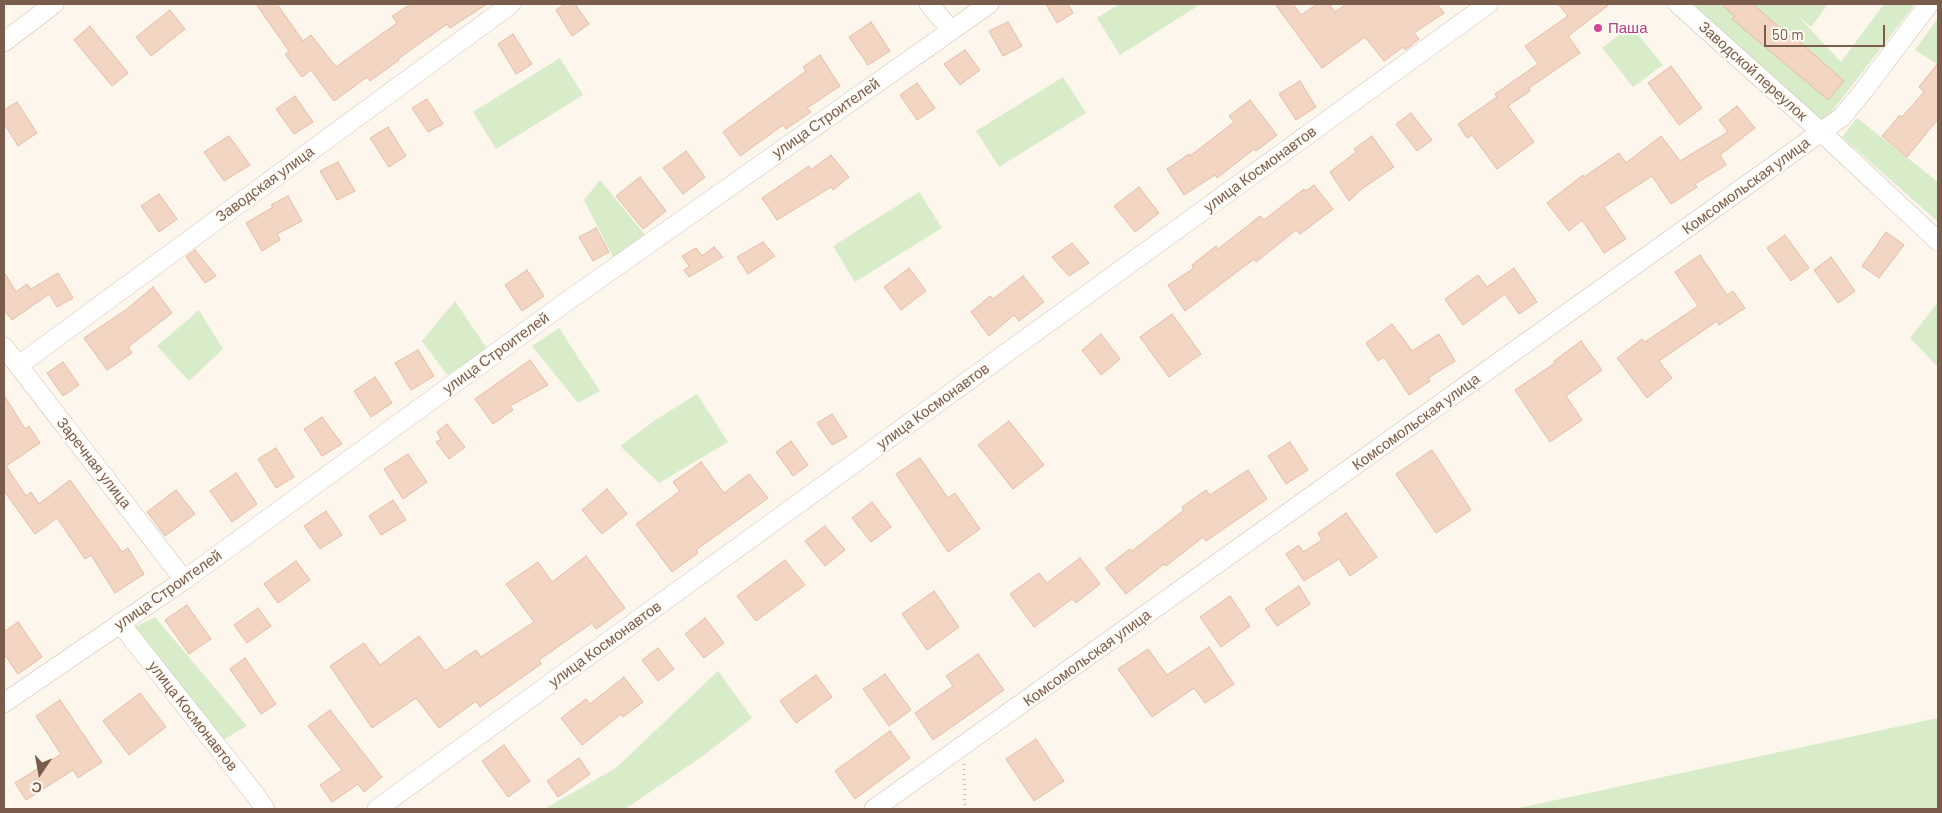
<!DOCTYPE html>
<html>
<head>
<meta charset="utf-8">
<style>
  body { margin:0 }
  #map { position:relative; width:1942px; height:813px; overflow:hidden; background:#fdf6ec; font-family:Barlow,sans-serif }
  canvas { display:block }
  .frame { position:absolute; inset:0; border:5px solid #7a5c4d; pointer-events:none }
  .north { position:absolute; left:15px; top:748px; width:50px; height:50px; -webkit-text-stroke:4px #fffaf3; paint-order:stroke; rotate:192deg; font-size:14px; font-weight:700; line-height:20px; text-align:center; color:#7a5c4d }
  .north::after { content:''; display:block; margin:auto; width:18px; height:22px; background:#7a5c4d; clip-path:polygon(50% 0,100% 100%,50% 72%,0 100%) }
  .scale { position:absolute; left:1764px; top:25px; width:121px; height:22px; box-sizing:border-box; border:2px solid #7a5c4d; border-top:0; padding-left:6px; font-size:15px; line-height:18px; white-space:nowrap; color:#7a5c4d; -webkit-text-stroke:4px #fffaf3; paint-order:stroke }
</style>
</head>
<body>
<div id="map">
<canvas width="1942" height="813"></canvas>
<div class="frame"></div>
<div class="north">С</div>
<div class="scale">50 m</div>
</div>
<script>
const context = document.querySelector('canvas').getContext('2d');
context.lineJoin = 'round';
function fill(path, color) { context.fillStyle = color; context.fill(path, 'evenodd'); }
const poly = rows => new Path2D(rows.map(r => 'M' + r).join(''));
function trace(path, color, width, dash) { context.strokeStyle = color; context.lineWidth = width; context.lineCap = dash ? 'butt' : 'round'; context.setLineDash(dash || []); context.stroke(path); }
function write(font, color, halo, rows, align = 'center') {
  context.font = font + ' Barlow,sans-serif'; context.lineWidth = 4; context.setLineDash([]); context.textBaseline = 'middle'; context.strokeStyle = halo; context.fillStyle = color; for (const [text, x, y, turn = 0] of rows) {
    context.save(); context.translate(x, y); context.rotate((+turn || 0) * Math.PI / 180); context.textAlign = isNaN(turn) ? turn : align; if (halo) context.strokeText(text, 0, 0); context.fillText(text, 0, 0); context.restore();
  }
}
fill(poly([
  [1119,4,1201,4,1120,55,1097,18],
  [1693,4,1828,4,1811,27,1797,15,1841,62,1884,4,1915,4,1823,123],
  [1938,18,1938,62,1937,64,1915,50],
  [1631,26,1663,65,1633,87,1602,48],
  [560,58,583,95,496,149,473,112],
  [1063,77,1086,113,999,167,976,131],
  [1857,118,1938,182,1938,222,1842,137],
  [600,180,646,236,614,259,584,200],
  [919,192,942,228,855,282,833,246],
  [455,301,488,350,447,375,422,341],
  [1938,302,1938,367,1910,338],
  [199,310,223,349,189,381,157,346],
  [559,328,600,391,578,403,532,346],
  [697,394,728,442,659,483,620,446,657,419],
  [155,617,247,726,221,741,131,629],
  [718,671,752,718,700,758,625,809,544,809,616,768],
  [1938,718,1938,809,1514,809]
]), '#d8ecc9');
const building = poly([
  [256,4,277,4,303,41,311,35,336,67,397,23,392,16,411,4,487,4,450,28,447,24,398,59,399,60,370,81,367,77,334,101,311,70,302,77,285,54,289,51,256,4],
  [565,4,575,4,589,24,572,36,556,10,565,4],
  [1046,4,1068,4,1073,13,1057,23,1046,4],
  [1275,4,1293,4,1301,15,1317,4,1329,4,1335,12,1346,4,1437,4,1444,13,1414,33,1419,39,1405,50,1403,47,1384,61,1365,37,1322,68,1275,4],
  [1558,4,1610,4,1568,36,1580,53,1529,88,1530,91,1508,106,1534,142,1497,169,1472,135,1467,138,1458,124,1497,97,1495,94,1538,64,1525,46,1568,16,1558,4],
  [1721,4,1753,4,1790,37,1792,35,1844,81,1828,100,1732,19,1735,16,1721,4],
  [170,10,185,29,151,56,136,37,170,10],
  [871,22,890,51,868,65,849,37,871,22],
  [1008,22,1022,46,1003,56,989,31,1008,22],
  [90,26,128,73,112,86,74,40,90,26],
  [513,34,532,64,516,74,498,44,513,34],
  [965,50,980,70,960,85,944,64,965,50],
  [820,55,840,86,807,108,811,112,786,129,783,125,740,156,723,132,806,71,803,67,820,55],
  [1938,63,1938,119,1907,157,1882,136,1900,115,1902,117,1924,92,1919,87,1938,63],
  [1671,66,1702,108,1679,125,1648,83,1671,66],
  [1300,81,1316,107,1296,120,1279,94,1300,81],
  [917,83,935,108,917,120,900,95,917,83],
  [295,96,313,122,294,134,276,109,295,96],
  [427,99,443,124,428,132,412,108,427,99],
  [1250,100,1277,135,1256,151,1254,149,1217,178,1215,175,1184,195,1167,169,1189,154,1190,156,1234,122,1229,116,1250,100],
  [17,102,37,133,18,146,4,123,4,110,17,102],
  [1737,106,1755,128,1720,155,1726,165,1695,184,1697,187,1671,204,1652,176,1604,207,1626,239,1604,253,1582,220,1569,231,1547,203,1583,175,1584,177,1619,153,1626,163,1661,136,1680,161,1728,132,1719,120,1737,106],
  [1411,113,1432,140,1417,151,1396,124,1411,113],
  [388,127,406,156,389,167,370,138,388,127],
  [229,136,250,165,224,181,204,152,229,136],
  [1372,136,1394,167,1363,188,1349,201,1330,172,1356,152,1354,149,1372,136],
  [686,151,705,177,683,194,663,168,686,151],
  [831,155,849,177,833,190,831,187,777,220,762,198,809,166,811,170,831,155],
  [338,162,355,191,337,200,320,171,338,162],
  [640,177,666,211,643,229,616,196,640,177],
  [1314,185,1333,209,1300,234,1296,230,1256,262,1254,259,1185,311,1168,285,1194,268,1192,265,1216,246,1218,249,1260,216,1264,220,1304,189,1306,191,1314,185],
  [1139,187,1159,213,1135,232,1114,206,1139,187],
  [159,194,177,219,159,232,141,206,159,194],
  [288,196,302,221,277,234,280,240,262,251,246,223,273,207,271,205,288,196],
  [596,228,609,252,593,261,579,237,596,228],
  [1886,232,1904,245,1879,278,1862,266,1886,232],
  [1785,235,1809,268,1791,281,1767,248,1785,235],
  [763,242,775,256,748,274,737,257,763,242],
  [1072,243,1089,263,1069,276,1052,257,1072,243],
  [714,247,723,257,689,277,684,270,689,266,682,256,696,248,702,256,714,247],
  [195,250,216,276,205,283,186,257,195,250],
  [1700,255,1727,295,1733,291,1745,308,1719,325,1717,321,1659,361,1672,378,1647,398,1617,358,1642,339,1645,342,1698,306,1675,272,1700,255],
  [1831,257,1855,291,1838,303,1814,270,1831,257],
  [909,268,926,291,901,310,884,287,909,268],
  [1514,268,1537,302,1519,314,1505,294,1463,325,1445,299,1478,275,1487,287,1514,268],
  [527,270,544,296,522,311,505,285,527,270],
  [4,272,16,292,27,284,31,289,58,273,73,298,57,307,49,294,12,320,4,310,4,272],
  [1023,276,1044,302,1019,321,1014,315,989,336,971,312,990,296,993,299,1023,276],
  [153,287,172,313,128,347,132,353,107,370,84,338,127,309,153,287],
  [1172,314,1201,354,1169,377,1140,337,1172,314],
  [1392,324,1412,351,1439,334,1455,361,1428,378,1430,381,1409,395,1384,357,1378,361,1366,343,1392,324],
  [1101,334,1120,359,1101,375,1082,350,1101,334],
  [1581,341,1602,370,1566,396,1582,420,1550,442,1515,390,1555,363,1554,361,1581,341],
  [418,350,434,376,411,390,395,363,418,350],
  [530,360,548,385,510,406,513,410,493,424,475,399,530,360],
  [63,362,79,385,63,396,47,373,63,362],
  [375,377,392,403,371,417,354,391,375,377],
  [4,395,25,429,29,426,40,443,6,466,26,496,31,492,39,504,70,480,122,552,128,548,144,574,115,593,91,555,85,559,57,518,35,534,4,491,4,395],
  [832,414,847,437,832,445,817,423,832,414],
  [322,417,342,444,322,456,304,429,322,417],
  [1009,421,1044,465,1013,489,978,445,1009,421],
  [447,424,465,447,449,459,436,442,441,439,437,432,447,424],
  [791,441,808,465,793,476,776,452,791,441],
  [1290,442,1308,470,1286,484,1268,456,1290,442],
  [276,448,294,477,276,488,258,459,276,448],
  [1432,450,1471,510,1436,533,1396,474,1432,450],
  [408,454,427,482,403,499,384,469,408,454],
  [920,458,948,498,955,493,980,529,948,552,896,474,920,458],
  [701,462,724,493,749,474,768,498,696,550,698,553,672,572,636,524,680,491,673,482,701,462],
  [1248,470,1267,499,1206,541,1203,537,1166,566,1164,564,1126,594,1105,568,1130,549,1132,551,1184,510,1182,507,1206,490,1210,495,1248,470],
  [236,473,257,504,232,522,210,491,236,473],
  [607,489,627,514,602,534,582,510,607,489],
  [176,490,195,514,165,536,147,512,176,490],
  [393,500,406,520,381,535,369,516,393,500],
  [872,502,891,527,871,542,852,518,872,502],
  [326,511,342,535,320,549,304,526,326,511],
  [1346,513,1377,557,1350,576,1339,559,1304,581,1286,554,1299,545,1303,552,1322,540,1318,533,1346,513],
  [825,526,845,550,825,566,805,541,825,526],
  [586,556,625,608,596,629,592,623,539,660,541,664,504,690,480,707,476,701,439,728,416,698,372,728,330,666,364,643,380,665,419,636,445,671,476,650,481,657,534,622,506,584,538,562,552,582,586,556],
  [1080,558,1100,584,1076,603,1072,599,1034,627,1010,594,1039,573,1047,583,1080,558],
  [785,560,805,585,756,621,737,596,785,560],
  [296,561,310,580,278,603,264,584,296,561],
  [1299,586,1310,604,1277,626,1265,609,1299,586],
  [934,591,959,627,927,650,902,614,934,591],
  [1230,596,1250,626,1221,647,1200,617,1230,596],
  [187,605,211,639,189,654,165,620,187,605],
  [258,608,271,626,247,643,234,625,258,608],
  [705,618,724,643,704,658,685,634,705,618],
  [18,622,42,657,18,674,4,654,4,632,18,622],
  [1209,647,1234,684,1205,703,1194,688,1152,717,1118,669,1148,649,1167,675,1209,647],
  [658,648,674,669,658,681,642,660,658,648],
  [978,654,1004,690,933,740,915,713,953,686,946,676,978,654],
  [245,658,276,704,261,714,230,669,245,658],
  [885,674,911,710,889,726,863,689,885,674],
  [816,675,832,697,796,723,780,701,816,675],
  [624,677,643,702,623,717,621,714,582,745,561,718,586,699,590,704,624,677],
  [140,693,166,727,129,755,103,721,140,693],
  [60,700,102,762,78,778,73,770,26,800,15,783,61,754,36,716,60,700],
  [330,710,382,777,364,792,358,784,332,802,320,785,342,770,308,726,330,710],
  [890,731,910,758,855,799,835,771,890,731],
  [1036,739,1064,781,1034,801,1006,759,1036,739],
  [504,745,530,781,508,797,482,761,504,745],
  [579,758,590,774,558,797,547,781,579,758]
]);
fill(building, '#f3d5c3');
trace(building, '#e6bba3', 1);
const street = poly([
  [929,4,951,30],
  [1678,4,1821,132,1938,241],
  [4,42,54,4],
  [4,347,184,580],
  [19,365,511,4],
  [120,623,257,797,265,809],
  [4,703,184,580,566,302,989,4],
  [377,809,1488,4],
  [874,809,1842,117,1861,94,1929,4]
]);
trace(street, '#d1beb0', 20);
trace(poly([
  [964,764,965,809]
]), '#d9b8a5', 3, [1, 4]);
trace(street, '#fff', 19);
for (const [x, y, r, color] of [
  [1598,28,5,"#d1479c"]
]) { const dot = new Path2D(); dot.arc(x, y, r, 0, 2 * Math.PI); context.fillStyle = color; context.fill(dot); trace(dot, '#fffaf3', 2); }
write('15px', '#b23c85', '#fffaf3', [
  ["Паша",1608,28]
], 'left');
write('15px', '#7a5c4d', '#fffaf3', [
  ["Заводской переулок",1753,71,42],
  ["улица Строителей",826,118,-35],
  ["улица Космонавтов",1260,169,-36],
  ["Заводская улица",265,184,-36],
  ["Комсомольская улица",1746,186,-36],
  ["улица Строителей",496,353,-36],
  ["улица Космонавтов",933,406,-36],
  ["Комсомольская улица",1416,422,-36],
  ["Заречная улица",94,463,52],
  ["улица Строителей",168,590,-35],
  ["улица Космонавтов",605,644,-36],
  ["Комсомольская улица",1087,658,-36],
  ["улица Космонавтов",193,716,52]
]);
</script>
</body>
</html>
